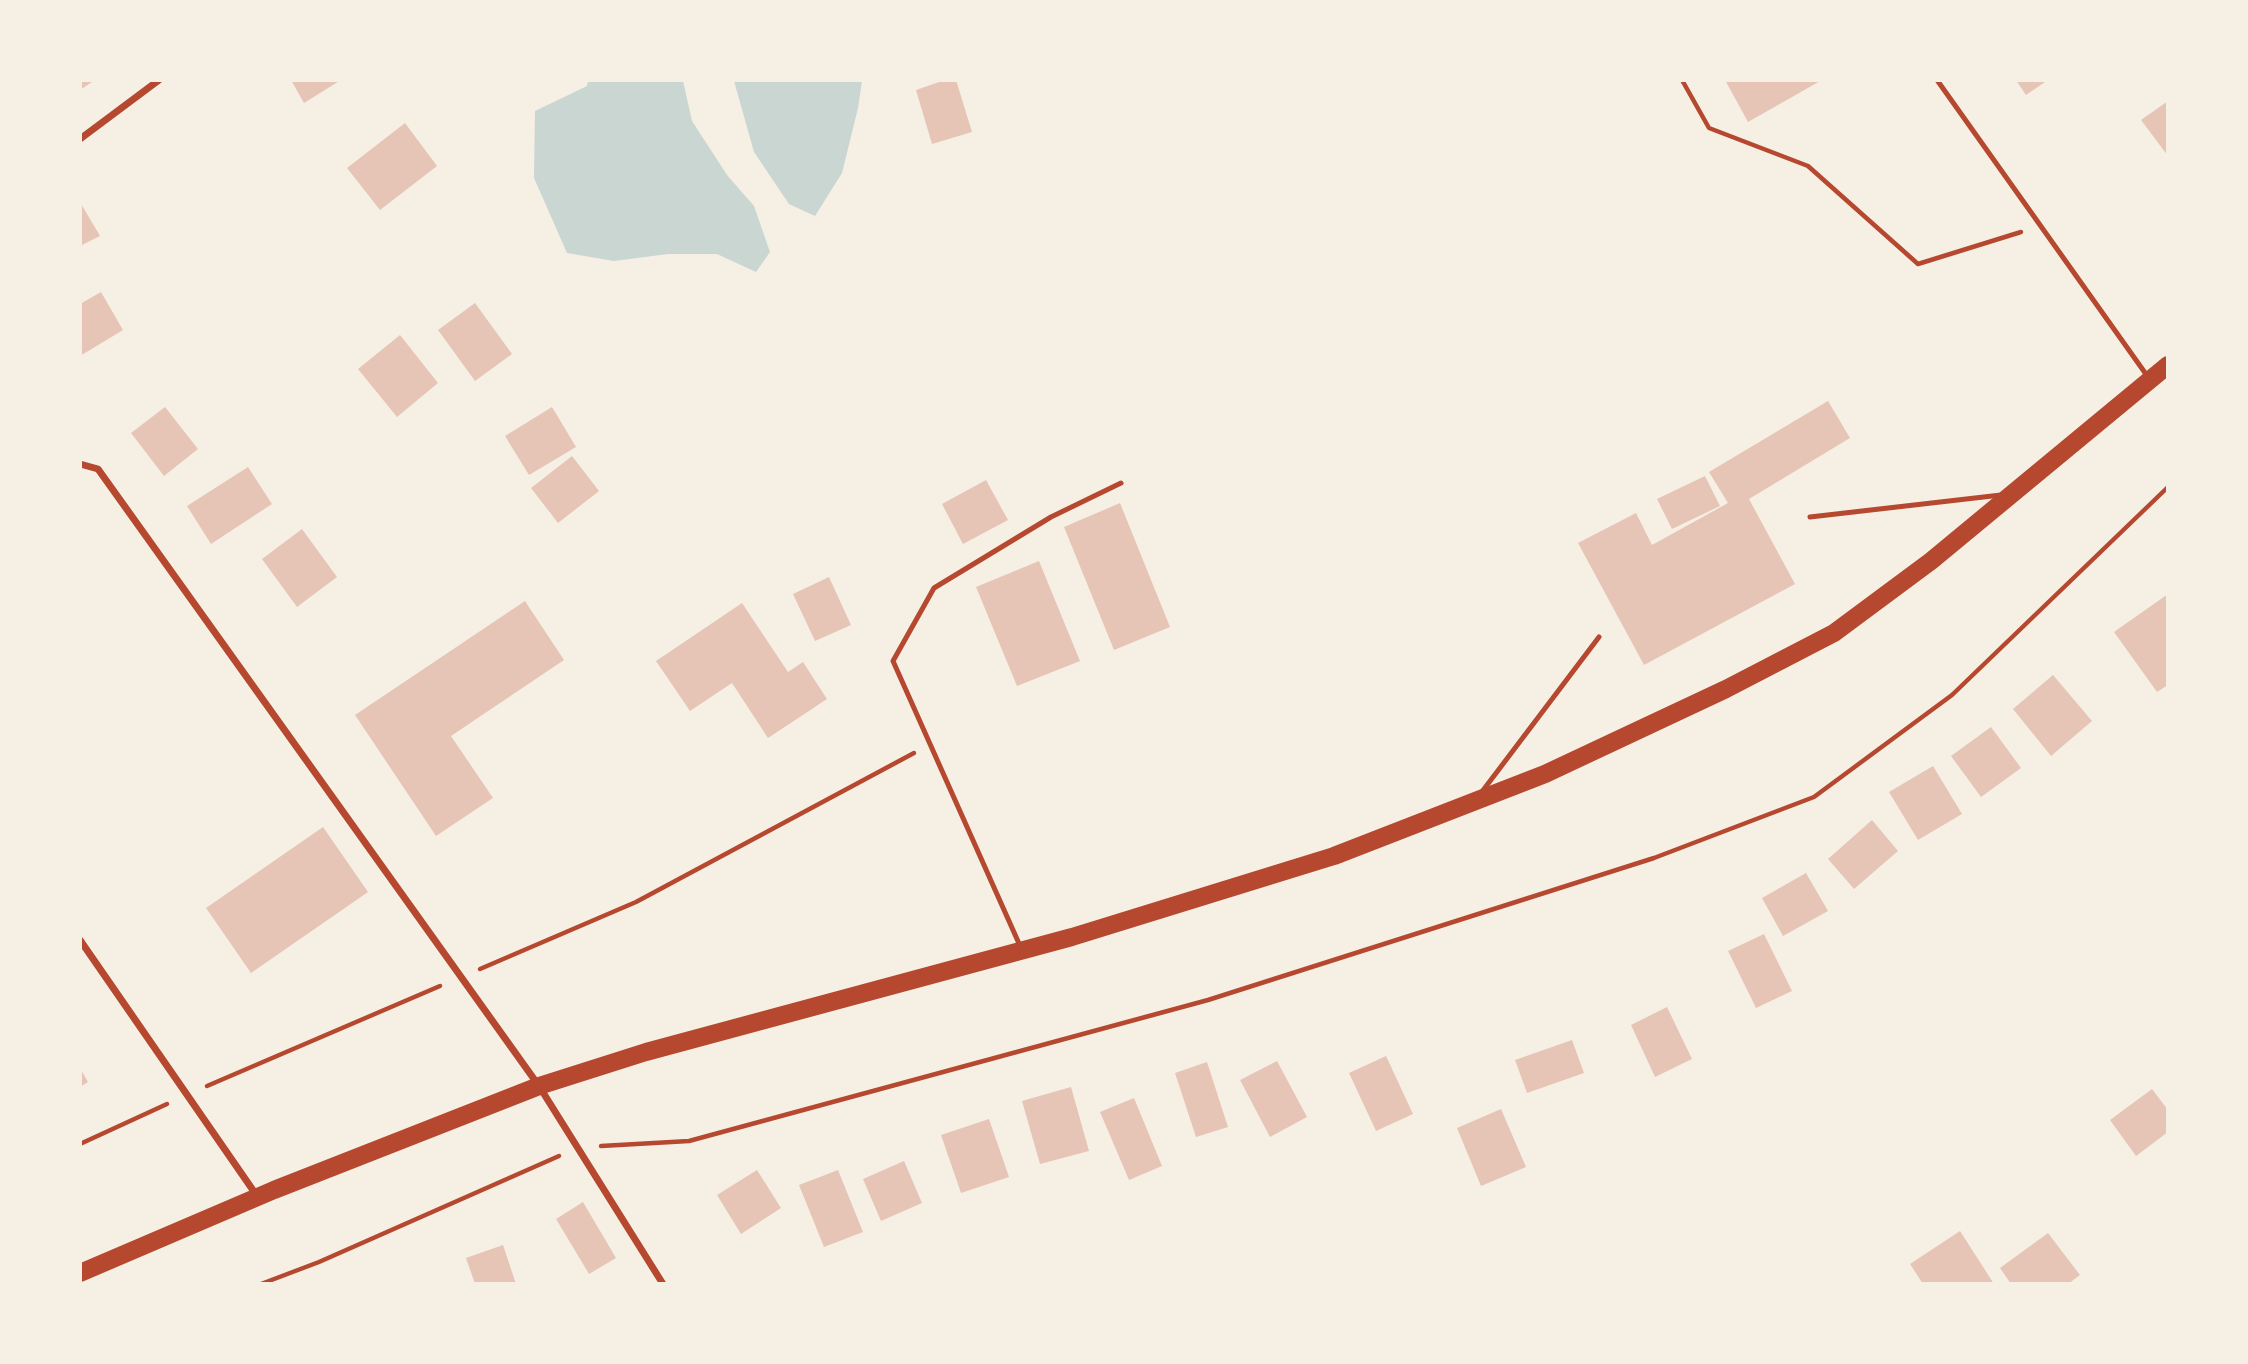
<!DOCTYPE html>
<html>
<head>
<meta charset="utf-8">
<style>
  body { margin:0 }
  #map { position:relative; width:2248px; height:1364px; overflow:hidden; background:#f6efe4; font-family:"Roboto Condensed",sans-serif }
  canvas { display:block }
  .frame { position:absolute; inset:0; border:82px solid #f6efe4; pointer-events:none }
</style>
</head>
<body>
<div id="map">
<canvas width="2248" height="1364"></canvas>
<div class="frame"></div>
</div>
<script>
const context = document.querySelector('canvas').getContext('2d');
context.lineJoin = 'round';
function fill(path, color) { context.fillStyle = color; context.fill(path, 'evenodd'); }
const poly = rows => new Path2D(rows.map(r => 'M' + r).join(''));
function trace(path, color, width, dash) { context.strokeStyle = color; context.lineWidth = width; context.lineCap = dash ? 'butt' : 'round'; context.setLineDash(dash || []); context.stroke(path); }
fill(poly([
  [588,81,683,81,692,121,727,175,754,206,770,252,756,272,717,254,668,254,614,261,567,253,534,178,535,111,587,86],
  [734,81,862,81,858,108,842,173,815,216,789,204,754,152]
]), '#c9d6d2');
fill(poly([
  [80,80,95,80,80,90],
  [291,80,341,80,304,103],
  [945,80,956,80,972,132,932,144,916,90],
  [1725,80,1822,80,1748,122],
  [2016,80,2048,80,2026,95],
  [2168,101,2168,156,2141,120],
  [405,123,437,166,380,210,347,168],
  [80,202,100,236,80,246],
  [101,292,123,330,80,356,80,304],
  [475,303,512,354,475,381,438,330],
  [400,335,438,383,397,417,358,369],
  [1828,401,1850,438,1749,499,1795,584,1644,665,1578,543,1636,513,1652,545,1728,503,1709,472],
  [165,407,198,449,164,476,131,433],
  [552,407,576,447,529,475,505,436],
  [572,456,599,491,558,523,531,488],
  [248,467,272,504,211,544,187,506],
  [1705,476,1720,506,1672,529,1657,499],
  [986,480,1008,520,963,544,942,504],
  [1120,503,1170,627,1114,650,1064,527],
  [302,529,337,577,297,607,262,559],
  [1039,561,1080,661,1017,686,976,587],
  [829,577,851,625,815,641,793,594],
  [2168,594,2168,685,2157,692,2114,632],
  [525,601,564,660,451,736,493,798,436,836,355,715],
  [742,603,788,672,803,662,827,699,768,738,732,683,690,711,656,661],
  [2053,675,2092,721,2051,756,2013,709],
  [1991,727,2021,768,1981,797,1951,756],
  [1933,766,1962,814,1918,840,1889,792],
  [1872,820,1898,851,1854,889,1828,859],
  [323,827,368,892,251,973,206,908],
  [1806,873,1828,911,1783,936,1762,898],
  [1764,934,1792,991,1756,1008,1728,951],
  [1667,1007,1692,1059,1655,1077,1631,1025],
  [1572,1040,1584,1073,1527,1093,1515,1060],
  [1386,1056,1413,1114,1376,1131,1349,1073],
  [1277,1061,1307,1117,1270,1137,1240,1080],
  [1207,1062,1228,1127,1196,1137,1175,1073],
  [80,1068,88,1082,80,1087],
  [1071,1087,1089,1151,1040,1164,1022,1101],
  [2152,1089,2168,1110,2168,1132,2136,1156,2110,1120],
  [1134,1098,1162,1166,1129,1180,1100,1112],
  [1501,1109,1526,1167,1481,1186,1457,1128],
  [989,1119,1009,1177,961,1193,941,1135],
  [904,1161,922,1203,881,1221,863,1179],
  [757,1170,781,1208,741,1234,717,1195],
  [838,1170,863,1232,824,1247,799,1185],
  [583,1202,616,1258,589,1274,556,1219],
  [1960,1231,1994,1284,1923,1284,1910,1264],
  [2048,1233,2080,1275,2068,1284,2011,1284,2000,1268],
  [503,1245,516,1284,475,1284,466,1258]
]), '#e6c5b7');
trace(poly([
  [1682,80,1709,128,1808,166,1918,264,2021,232],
  [480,969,636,902,914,753],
  [207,1086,440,986],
  [80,1144,167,1104],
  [601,1146,689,1141,1208,1000,1654,858,1814,797,1952,695,2168,487],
  [261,1284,319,1262,559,1156]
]), '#b5482f', 4.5);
trace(poly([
  [1937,80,2148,377],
  [1810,517,2001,495],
  [1481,793,1599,637],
  [1021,948,893,661,934,588,1051,517,1121,483]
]), '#b5482f', 5);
trace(poly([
  [80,139,159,80],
  [80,464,98,469,539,1086,663,1284],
  [80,940,257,1196]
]), '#b5482f', 7);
trace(poly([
  [80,1273,274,1190,539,1086,646,1052,1072,937,1334,856,1545,774,1726,689,1834,633,1931,561,2168,365]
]), '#b5482f', 18);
</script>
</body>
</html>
